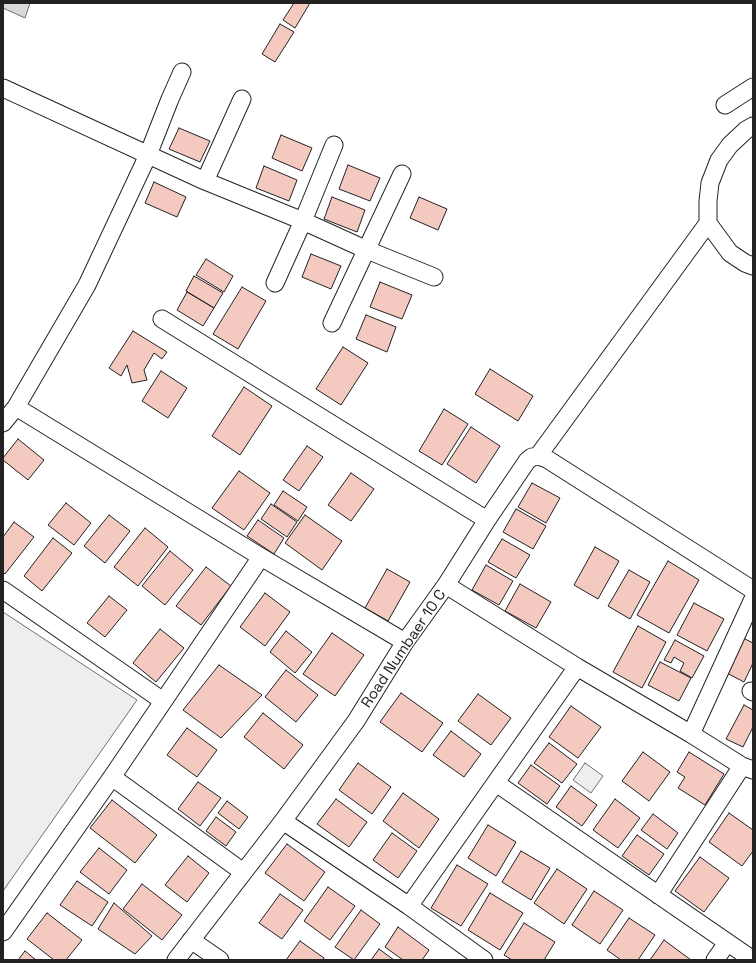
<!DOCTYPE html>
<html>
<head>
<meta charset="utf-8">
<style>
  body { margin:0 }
  #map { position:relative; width:756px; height:963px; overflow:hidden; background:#fff; font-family:"Space Grotesk",sans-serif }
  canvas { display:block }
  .frame { position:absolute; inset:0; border:4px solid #222; pointer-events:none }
</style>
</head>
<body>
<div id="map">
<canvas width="756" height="963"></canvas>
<div class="frame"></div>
</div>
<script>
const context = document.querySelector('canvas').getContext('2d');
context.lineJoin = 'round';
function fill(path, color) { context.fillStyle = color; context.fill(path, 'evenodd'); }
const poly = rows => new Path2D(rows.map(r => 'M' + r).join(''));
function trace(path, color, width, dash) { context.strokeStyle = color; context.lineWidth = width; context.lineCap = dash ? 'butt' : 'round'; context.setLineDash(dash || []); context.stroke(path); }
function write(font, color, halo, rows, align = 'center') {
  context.font = font + ' "Space Grotesk",sans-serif'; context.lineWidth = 3; context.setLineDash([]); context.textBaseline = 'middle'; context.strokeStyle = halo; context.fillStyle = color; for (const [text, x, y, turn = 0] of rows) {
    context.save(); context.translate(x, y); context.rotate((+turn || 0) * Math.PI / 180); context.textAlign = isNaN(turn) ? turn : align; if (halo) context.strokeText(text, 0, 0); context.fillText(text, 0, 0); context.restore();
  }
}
const green = poly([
  [3,612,137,700,3,891,3,612],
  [585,763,603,776,591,793,573,780,585,763]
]);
fill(green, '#eee');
trace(green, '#6f6f6f', 1);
const water = poly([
  [3,3,30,3,25,18,3,8,3,3]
]);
fill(water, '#d9d9d9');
trace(water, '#6f6f6f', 1);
const building = poly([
  [294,3,310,3,295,28,283,20,294,3],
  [280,24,294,32,275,62,262,54,280,24],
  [179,128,210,141,200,162,169,149,179,128],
  [281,135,312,148,302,171,272,158,281,135],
  [348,165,380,178,370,201,339,189,348,165],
  [264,166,297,180,289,201,256,188,264,166],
  [154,182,186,197,177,217,145,203,154,182],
  [332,197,365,210,357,232,324,219,332,197],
  [419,197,447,209,438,230,410,218,419,197],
  [311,254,341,266,331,289,302,277,311,254],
  [206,259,233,276,224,292,196,275,206,259],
  [194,276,223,293,214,308,186,291,194,276],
  [380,282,412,295,402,319,370,307,380,282],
  [242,287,266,301,238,349,213,334,242,287],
  [187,292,214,308,203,326,177,310,187,292],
  [366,315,396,327,387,352,356,339,366,315],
  [133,331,167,352,162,359,154,353,144,370,147,380,132,383,127,365,121,376,109,368,133,331],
  [343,347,368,363,341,405,316,389,343,347],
  [490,369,533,396,518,421,475,394,490,369],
  [161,371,187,388,168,418,142,401,161,371],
  [244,387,272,406,240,455,212,436,244,387],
  [444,409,468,424,442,465,419,451,444,409],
  [471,427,500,446,476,483,447,464,471,427],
  [18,439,44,460,28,480,3,460,3,458,18,439],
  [307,446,323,457,299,491,283,480,307,446],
  [239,471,270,493,244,530,212,508,239,471],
  [351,473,374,489,351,521,328,505,351,473],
  [532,483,560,498,546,523,518,507,532,483],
  [283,491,307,507,298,521,274,505,283,491],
  [66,503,91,523,74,545,48,525,66,503],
  [271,504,297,522,287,537,261,519,271,504],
  [516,509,546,526,533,549,503,532,516,509],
  [109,515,130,531,105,563,84,546,109,515],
  [305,515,342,541,322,570,285,543,305,515],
  [258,520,284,538,274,554,247,536,258,520],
  [14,522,34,537,5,574,3,572,3,537,14,522],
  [145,528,168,547,138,586,114,567,145,528],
  [53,538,72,553,42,591,24,576,53,538],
  [502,539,530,555,516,578,488,562,502,539],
  [595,547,619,561,598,599,574,585,595,547],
  [170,551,193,570,165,605,142,586,170,551],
  [668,561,699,580,669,633,637,615,668,561],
  [486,565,513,581,499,605,472,590,486,565],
  [206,567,231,586,201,625,176,606,206,567],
  [387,569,410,582,388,621,365,608,387,569],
  [629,570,650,582,630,619,608,606,629,570],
  [520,584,551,602,536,628,505,611,520,584],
  [265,593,290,612,265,646,240,627,265,593],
  [109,596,127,610,105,637,87,623,109,596],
  [694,603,724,619,707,651,677,635,694,603],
  [638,626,666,642,642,688,613,672,638,626],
  [160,629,184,648,156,682,133,663,160,629],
  [286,631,312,652,295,673,270,652,286,631],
  [332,633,364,655,335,696,303,674,332,633],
  [741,637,753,643,753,663,744,682,723,671,741,637],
  [675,640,704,656,692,678,680,671,684,663,674,657,671,663,664,660,675,640],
  [660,662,691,678,679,701,648,685,660,662],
  [219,665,262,695,221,738,183,710,219,665],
  [286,670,318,695,296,722,265,697,286,670],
  [401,693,443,723,422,752,380,722,401,693],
  [478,694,511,718,491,745,458,721,478,694],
  [744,705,753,710,753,727,743,747,726,739,744,705],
  [571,706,601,727,578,758,549,737,571,706],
  [263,713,303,745,284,769,244,737,263,713],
  [187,728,217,750,197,777,167,755,187,728],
  [451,731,481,754,464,777,433,755,451,731],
  [549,743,577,764,562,783,534,763,549,743],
  [643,752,670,772,649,801,622,781,643,752],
  [689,752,724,774,705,805,678,788,685,777,677,772,689,752],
  [358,763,391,787,372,814,339,790,358,763],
  [531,765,560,786,547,804,518,783,531,765],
  [198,782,221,798,200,826,178,809,198,782],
  [571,786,597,805,582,826,556,807,571,786],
  [403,793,439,819,419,848,383,821,403,793],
  [336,799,367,822,349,847,317,824,336,799],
  [615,799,640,818,618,848,593,830,615,799],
  [112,800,157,835,135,863,90,828,112,800],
  [227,801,248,817,239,829,218,813,227,801],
  [729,813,753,830,753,851,742,866,709,842,729,813],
  [653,814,678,833,667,849,641,830,653,814],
  [216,817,236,832,226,846,206,831,216,817],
  [488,825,516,842,496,876,468,858,488,825],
  [392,833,417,851,398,878,373,860,392,833],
  [637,835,664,854,649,875,622,856,637,835],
  [287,844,325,872,304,901,265,873,287,844],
  [99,848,127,870,109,894,80,872,99,848],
  [521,851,550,868,531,900,502,882,521,851],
  [188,856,209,873,187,902,165,885,188,856],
  [700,857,729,878,704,912,675,891,700,857],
  [457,865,488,884,461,926,431,908,457,865],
  [557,869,587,889,564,924,534,903,557,869],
  [77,881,108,902,92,926,60,905,77,881],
  [142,884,182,915,162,940,123,909,142,884],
  [328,887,355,906,330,940,304,921,328,887],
  [594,891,623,910,600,944,572,925,594,891],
  [490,893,523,913,500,950,468,930,490,893],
  [280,894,303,910,282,939,259,923,280,894],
  [114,903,152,936,135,954,98,929,114,903],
  [361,910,380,924,354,960,335,947,361,910],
  [47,913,82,940,66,960,54,960,27,939,47,913],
  [629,918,655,935,638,960,621,960,607,950,629,918],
  [524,923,555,942,544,960,512,960,504,955,524,923],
  [398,927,429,950,422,960,403,960,385,947,398,927],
  [664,940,691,960,650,960,664,940],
  [300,941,324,958,323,960,286,960,300,941],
  [379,949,394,960,371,960,379,949],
  [25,951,36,960,18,960,25,951]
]);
fill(building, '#f3c9c0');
trace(building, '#222', 1);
const minor = poly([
  [3,88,205,181,303,221,367,250,434,277],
  [725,105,753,87],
  [205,181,242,99],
  [708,223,708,201,710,183,719,160,730,145,746,130,753,126],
  [275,283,303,221,334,145],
  [162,319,487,520],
  [332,323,402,174],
  [16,407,261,557,405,642],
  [3,423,16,407,87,285,148,155,170,99,182,72],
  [538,456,708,223,730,253,745,263,753,266],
  [446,585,577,667,691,734,742,766,753,770],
  [3,590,163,701],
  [751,691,753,692],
  [691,734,753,599],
  [112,777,243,872],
  [496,783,753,960],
  [283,821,409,906,484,960],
  [658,895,742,766],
  [409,906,577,667],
  [3,932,112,777,261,557],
  [191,940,220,960],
  [176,960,283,821,356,721,405,642,446,585,487,520,527,461,532,457,538,456,547,459,753,590],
  [715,960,727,943]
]);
trace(minor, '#222', 19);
trace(minor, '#fff', 17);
write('15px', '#222', '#fff', [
  ["Road Numbaer 10 C",404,649,-56]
]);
</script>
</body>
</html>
